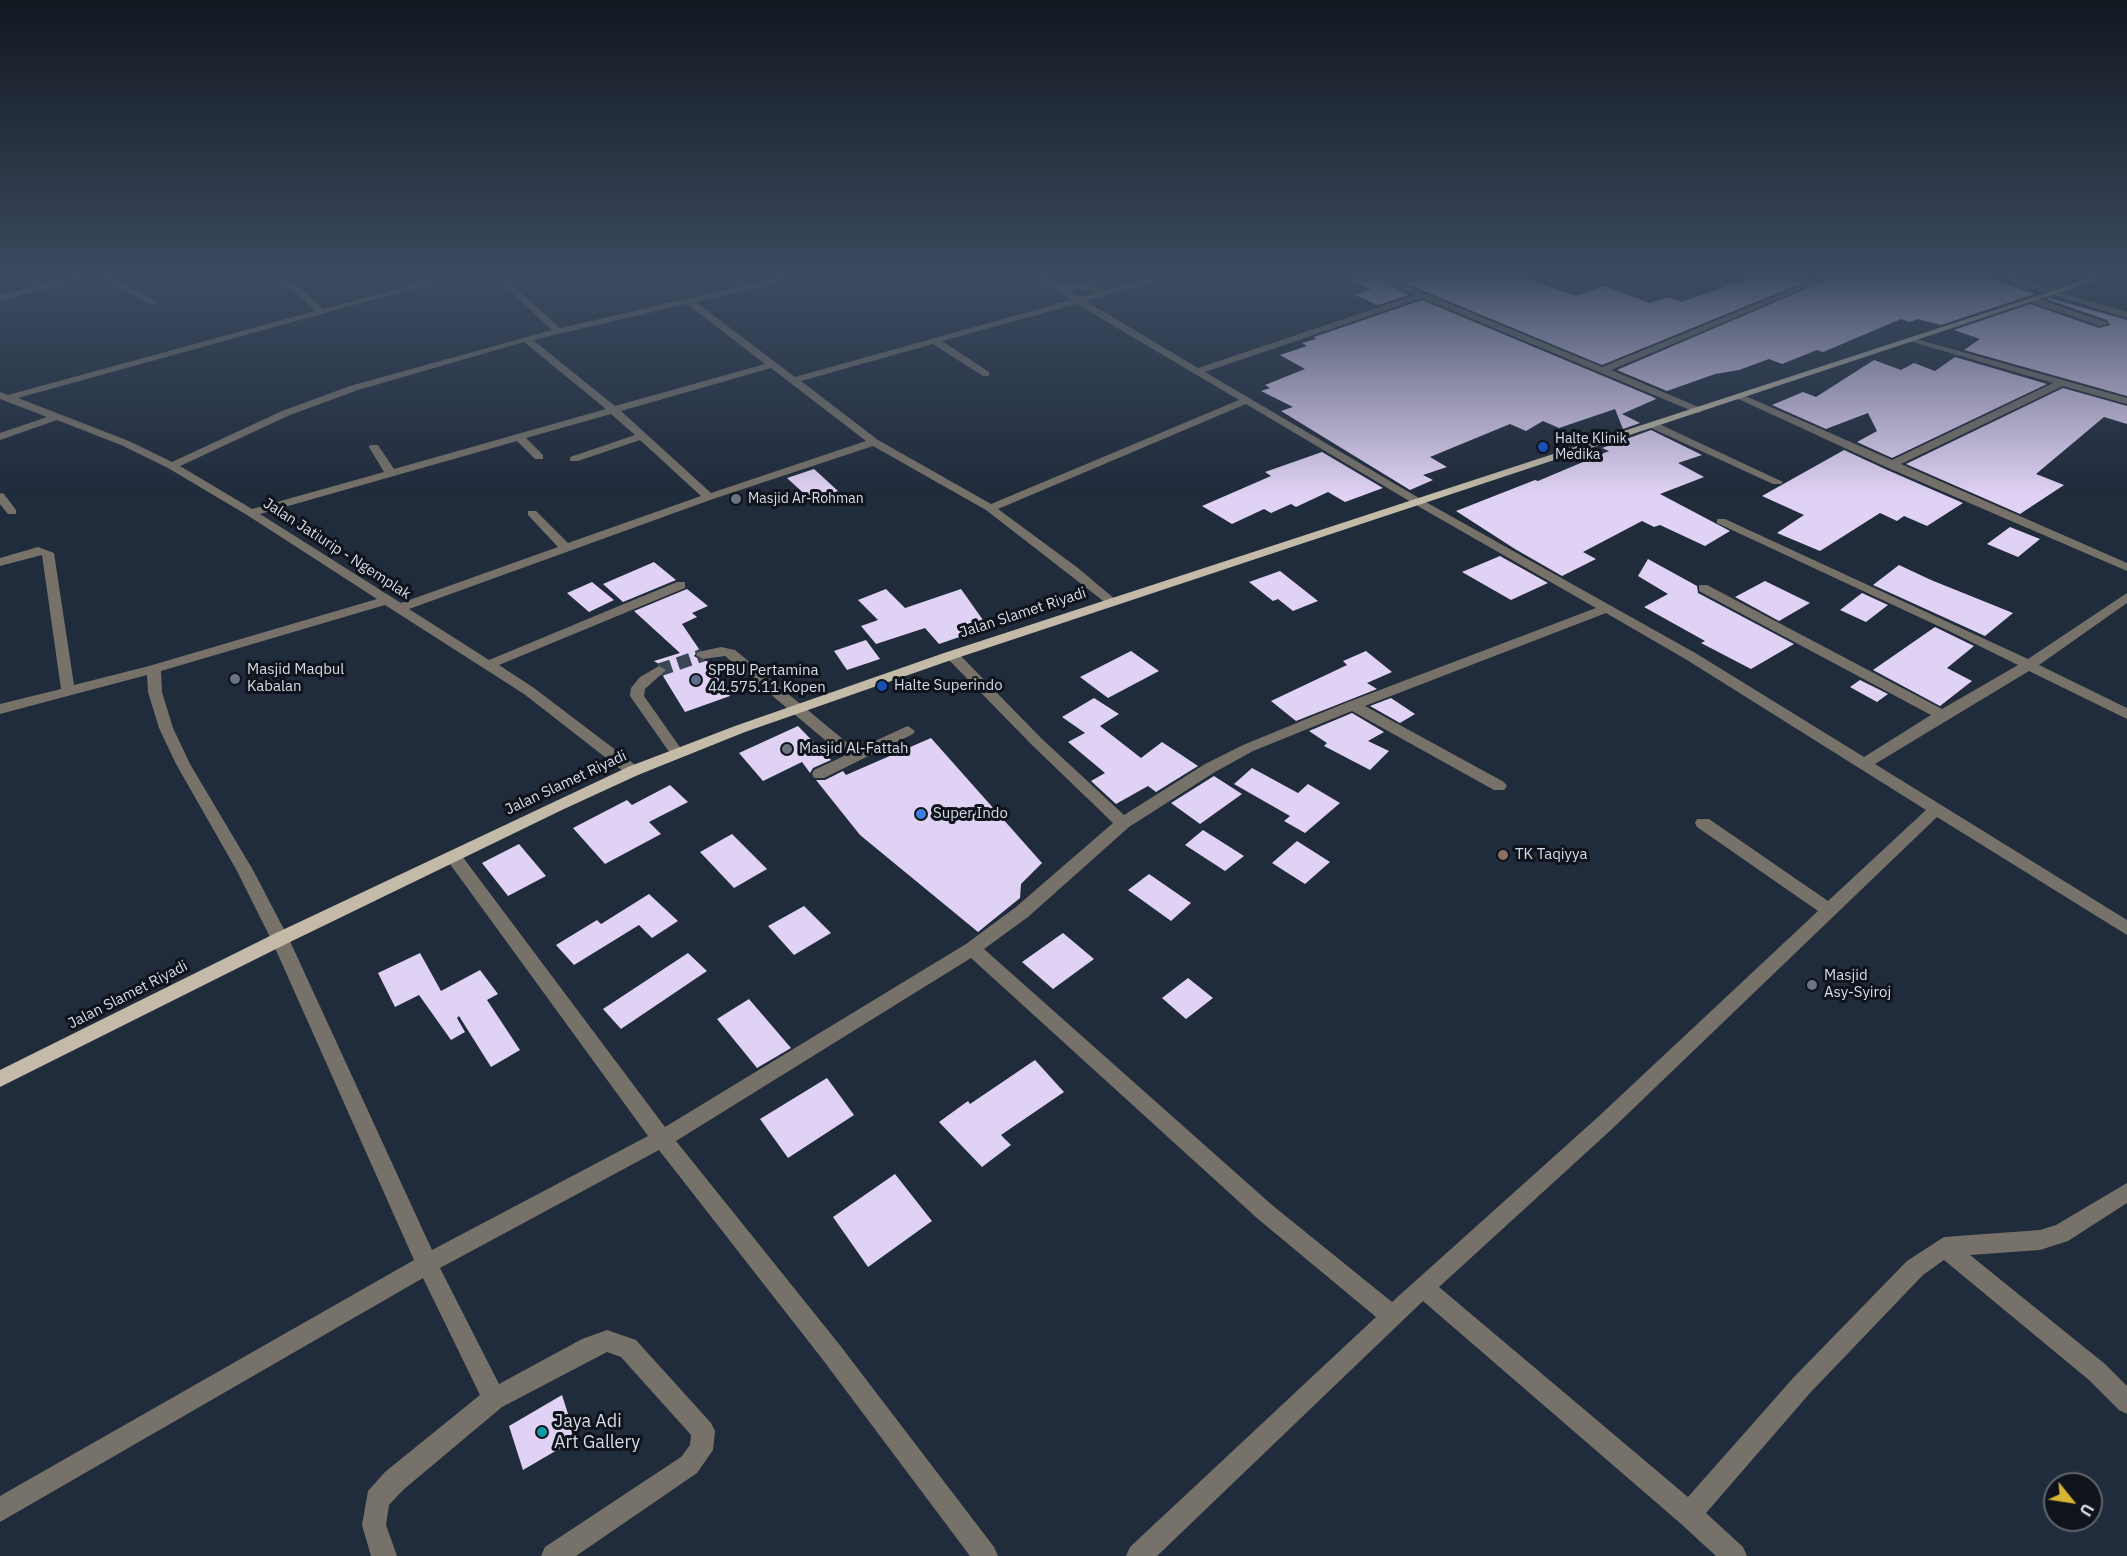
<!DOCTYPE html>
<html>
<head>
<meta charset="utf-8">
<style>
  body { margin:0 }
  #map { position:relative; width:2127px; height:1556px; overflow:hidden; background:#202b3b; font-family:"IBM Plex Sans",sans-serif }
  canvas { display:block }
  .north { position:absolute; left:2043px; top:1472px; width:60px; height:60px; box-sizing:border-box; background:#0f131b; border:2px solid #5f646d; border-radius:50%; rotate:120deg; font-size:16px; font-weight:700; line-height:24px; text-align:center; color:#d6dde8 }
  .north::after { content:''; display:block; margin:auto; width:21px; height:27px; background:#d7b434; clip-path:polygon(50% 0,100% 100%,50% 72%,0 100%) }
</style>
</head>
<body>
<div id="map">
<canvas width="2127" height="1556"></canvas>
<div class="north">U</div>
</div>
<script>
const context = document.querySelector('canvas').getContext('2d');
context.lineJoin = 'round';
function fill(path, color) { context.fillStyle = color; context.fill(path, 'evenodd'); }
const poly = rows => new Path2D(rows.map(r => 'M' + r).join(''));
function trace(path, color, width, dash) { context.strokeStyle = color; context.lineWidth = width; context.lineCap = dash ? 'butt' : 'round'; context.setLineDash(dash || []); context.stroke(path); }
function write(font, color, halo, rows, align = 'center') {
  context.font = font + ' "IBM Plex Sans",sans-serif'; context.lineWidth = 6; context.setLineDash([]); context.textBaseline = 'middle'; context.strokeStyle = halo; context.fillStyle = color; for (const [text, x, y, turn = 0] of rows) {
    context.save(); context.translate(x, y); context.rotate((+turn || 0) * Math.PI / 180); context.textAlign = isNaN(turn) ? turn : align; if (halo) context.strokeText(text, 0, 0); context.fillText(text, 0, 0); context.restore();
  }
}
fill(poly([
  [1348,279,1378,279,1409,295,1378,305,1355,295,1371,289],
  [1395,279,1526,279,1576,296,1604,286,1650,303,1667,297,1681,302,1748,279,1812,279,1602,365],
  [1829,279,1993,279,2035,294,1941,325,1917,319,1910,322,1901,319,1823,352,1817,350,1782,364,1769,359,1739,370,1715,374,1667,391,1617,370],
  [2049,298,2127,320,2127,396,1964,350,1980,339,1954,330,2030,304,2099,328,2110,325,2107,320,2046,299],
  [1422,300,1653,397,1656,399,1622,414,1640,423,1623,429,1615,409,1559,428,1543,421,1526,431,1510,424,1430,457,1447,467,1423,475,1433,480,1410,490,1281,411,1293,407,1261,391,1270,388,1265,385,1305,369,1280,355,1307,346,1302,343,1316,339,1314,337],
  [1955,357,2047,384,1892,458,1857,442,1877,431,1868,413,1826,429,1772,405,1803,392,1816,397,1874,360,1901,370,1914,363,1935,371],
  [2063,388,2127,406,2127,424,2104,417,2036,474,2064,485,2020,514,1906,464],
  [1651,430,1702,455,1678,463,1704,477,1660,494,1730,531,1705,546,1660,525,1654,527,1642,521,1583,552,1596,559,1562,576,1515,549,1456,511,1535,480,1538,481,1609,451,1602,448],
  [1844,450,1885,469,1963,503,1927,526,1904,516,1897,521,1880,513,1820,551,1777,533,1804,515,1762,496],
  [1322,452,1383,488,1345,502,1328,492,1296,507,1291,504,1271,513,1264,509,1232,524,1202,506,1271,476,1265,472],
  [814,469,838,491,811,500,787,478],
  [2010,527,2040,539,2018,557,1987,544],
  [1500,556,1548,583,1511,600,1462,572],
  [1648,559,1697,586,1698,593,1794,644,1751,669,1701,643,1705,641,1644,607,1668,594,1638,576],
  [654,562,676,580,623,602,603,584],
  [1899,565,1931,580,2013,613,1985,636,1873,585],
  [1280,571,1318,601,1293,611,1278,599,1273,601,1249,582],
  [1765,581,1810,603,1779,621,1735,597],
  [592,582,614,600,589,612,567,593],
  [687,589,708,606,692,613,697,617,682,624,699,649,694,656,702,661,707,661,730,696,685,712,663,676,668,670,654,661,680,653,634,611],
  [886,589,905,608,961,589,983,620,964,625,971,633,939,644,925,628,876,644,861,626,878,620,858,600],
  [1862,593,1888,605,1866,622,1840,610],
  [1935,627,1974,646,1947,668,1972,681,1940,706,1873,670],
  [866,640,880,659,847,670,834,651],
  [1131,651,1159,671,1108,698,1080,677],
  [1366,651,1392,672,1367,683,1377,689,1296,721,1271,701,1347,665,1343,661],
  [1860,680,1888,694,1877,702,1850,687],
  [1094,698,1119,714,1100,726,1141,758,1162,742,1198,766,1156,792,1148,786,1116,804,1091,781,1105,773,1068,742,1085,733,1062,717],
  [1391,698,1415,714,1400,723,1370,706],
  [1352,713,1384,732,1368,741,1389,751,1370,770,1324,746,1327,743,1309,731],
  [798,726,831,760,813,768,810,773,802,762,763,781,739,753],
  [931,738,1042,863,1021,884,1020,898,978,932,860,835,816,780,825,780,843,771,846,775],
  [1252,768,1298,793,1308,784,1340,803,1305,833,1284,821,1290,816,1234,784],
  [1214,776,1242,794,1200,824,1171,803],
  [670,785,688,802,649,822,661,834,605,864,573,828,627,800,632,805],
  [1203,830,1244,856,1225,871,1185,845],
  [732,834,767,869,734,888,700,852],
  [1297,841,1330,862,1305,884,1272,863],
  [519,844,546,876,508,896,482,863],
  [1149,874,1191,903,1171,921,1128,890],
  [649,894,678,921,652,938,639,925,574,965,556,945,597,920,601,924],
  [804,906,831,933,794,955,768,926],
  [1063,933,1094,959,1053,989,1022,962],
  [420,953,441,991,480,970,498,994,487,1000,520,1050,491,1067,459,1016,457,1018,465,1032,451,1040,419,995,395,1007,378,973],
  [688,953,707,971,621,1029,603,1009],
  [1188,978,1213,998,1186,1019,1162,998],
  [749,999,791,1048,757,1068,717,1019],
  [1035,1060,1064,1092,1001,1135,1011,1145,982,1167,939,1122,968,1101,970,1104],
  [827,1078,854,1115,788,1158,760,1119],
  [895,1174,932,1221,868,1267,833,1217],
  [562,1395,576,1439,523,1470,509,1426]
]), '#e0d2f4');
trace(poly([
  [659,670,703,655]
]), '#3b4655', 13, [13, 7]);
fill(poly([
  [69,279,82,279,0,301,0,295,69,279],
  [102,279,112,279,159,303,152,305,102,279],
  [275,279,284,279,305,291,323,309,436,279,448,279,18,398,129,441,172,462,282,411,350,386,552,330,498,279,506,279,560,328,773,279,786,279,785,281,696,302,795,377,1071,300,1038,279,1047,279,1062,287,1079,282,1104,291,1147,279,1159,279,1158,281,1086,301,1198,368,1415,295,1380,279,1390,279,1602,367,1817,279,1827,279,1611,370,1701,408,1701,412,1697,413,1422,298,1205,372,1424,501,1697,654,1864,757,1931,715,1699,591,1699,585,1707,585,1942,709,2018,665,1949,631,1717,523,1717,519,1725,519,2028,659,2127,593,2127,603,2039,665,2127,708,2127,719,2029,671,1875,764,2127,920,2127,935,1937,817,1612,1129,1439,1287,1688,1497,1794,1377,1907,1261,1944,1237,2040,1230,2056,1225,2127,1183,2127,1203,2068,1241,2040,1250,1970,1255,2105,1364,2127,1386,2127,1414,2119,1410,2089,1380,1944,1260,1923,1275,1810,1393,1706,1513,1743,1547,1747,1556,1716,1556,1680,1523,1423,1301,1157,1556,1126,1556,1130,1547,1376,1317,1258,1219,971,958,676,1141,839,1344,994,1547,998,1556,970,1556,823,1360,659,1150,440,1268,499,1384,582,1339,607,1330,636,1340,711,1423,715,1431,713,1450,697,1473,576,1556,541,1556,545,1547,681,1457,690,1445,691,1435,621,1357,607,1352,502,1407,403,1490,389,1505,386,1525,397,1556,371,1556,362,1525,368,1491,385,1472,480,1395,423,1278,0,1522,0,1496,414,1260,271,939,237,871,176,764,159,728,148,692,147,675,0,714,0,704,61,689,42,555,0,566,0,558,38,547,54,553,74,685,149,666,377,599,247,515,168,468,121,445,57,420,0,440,0,433,47,417,0,399,0,392,8,395,315,311,299,295,275,279],
  [1079,288,1095,293,1079,297,1068,291,1079,288],
  [687,304,765,364,615,406,533,340,687,304],
  [1077,304,1239,400,991,504,878,440,801,381,933,344,983,376,989,376,989,372,942,341,1077,304],
  [524,342,606,409,394,469,378,445,370,445,369,447,384,472,252,509,180,466,290,415,358,390,524,342],
  [771,368,866,441,711,493,621,411,771,368],
  [1246,404,1416,505,1596,608,1348,702,1243,745,1205,764,1124,815,1041,738,957,652,947,652,945,655,947,658,1031,744,1113,823,1016,907,966,944,665,1127,459,852,447,852,445,856,447,860,648,1136,432,1250,289,939,253,870,190,764,173,728,162,692,161,671,385,605,524,694,628,775,633,776,638,775,640,771,638,767,534,688,499,665,685,588,685,582,677,582,489,660,409,609,713,499,873,446,986,510,1111,607,1117,603,1116,600,1078,568,998,509,1246,404],
  [611,414,635,435,570,457,570,461,578,461,640,440,701,496,568,543,536,511,528,511,528,515,558,547,401,603,260,514,517,441,535,459,543,459,543,455,526,438,611,414],
  [1606,613,1687,660,1926,810,1828,901,1709,819,1697,819,1695,823,1697,827,1818,911,1598,1117,1392,1302,1272,1205,984,949,1028,917,1129,827,1215,772,1253,751,1352,711,1494,790,1504,790,1507,786,1504,782,1365,706,1606,613],
  [2002,279,2014,279,2127,312,2127,318,2002,279],
  [2033,297,2106,322,2108,324,2100,326,2030,302,2030,298,2033,297],
  [1909,337,2127,398,2127,404,2063,386,1901,464,2127,563,2127,571,1886,467,1732,396,1741,394,1892,460,2053,383,1909,341,1909,337],
  [1649,423,1657,423,1783,482,1781,484,1773,484,1649,427,1649,423],
  [0,493,4,494,16,510,16,514,8,514,0,504,0,493],
  [721,647,735,650,856,750,903,728,908,726,915,731,913,734,824,778,814,778,812,774,814,770,844,756,725,656,703,659,696,655,698,652,721,647],
  [659,666,666,670,645,689,644,696,684,753,677,758,672,756,630,696,631,688,640,677,659,666]
]), '#777269');
fill(poly([
  [2089,279,2100,279,957,658,745,732,638,775,564,809,286,944,0,1087,0,1070,274,934,628,767,735,726,947,652,2089,279]
]), '#c3baa7');
const sky = context.createLinearGradient(0, 0, 0, 496);
sky.addColorStop(0, '#121820');
sky.addColorStop(0.56, '#3c4a60');
sky.addColorStop(1, '#3c4a6000');
context.fillStyle = sky;
context.fillRect(0, 0, 2127, 496);
for (const [x, y, r, color] of [
  [1543,447,6,"#1a4fb4"],
  [736,499,6,"#6b7280"],
  [235,679,6,"#6b7280"],
  [696,680,6,"#5c6f8a"],
  [882,686,6,"#1a4fb4"],
  [787,749,6,"#6b7280"],
  [921,814,6,"#3f7fe0"],
  [1503,855,6,"#8d6e63"],
  [1812,985,6,"#6b7280"],
  [542,1432,6,"#0f9aa8"]
]) { const dot = new Path2D(); dot.arc(x, y, r, 0, 2 * Math.PI); context.fillStyle = color; context.fill(dot); trace(dot, '#0f131b', 2); }
write('14px', '#d6dde8', '#0f131b', [
  ["Halte Klinik",1555,439],
  ["Medika",1555,455],
  ["Masjid Ar-Rohman",748,499]
], 'left');
write('15px', '#d6dde8', '#0f131b', [
  ["Jalan Jatiurip - Ngemplak",337,549,33],
  ["Jalan Slamet Riyadi",1023,613,-18],
  ["Jalan Slamet Riyadi",566,783,-25],
  ["Jalan Slamet Riyadi",128,995,-27]
]);
write('15px', '#d6dde8', '#0f131b', [
  ["Masjid Maqbul",247,670],
  ["Kabalan",247,687],
  ["SPBU Pertamina",708,671],
  ["44.575.11 Kopen",708,688],
  ["Halte Superindo",894,686],
  ["Masjid Al-Fattah",799,749],
  ["Super Indo",933,814],
  ["TK Taqiyya",1515,855],
  ["Masjid",1824,976],
  ["Asy-Syiroj",1824,993]
], 'left');
write('18px', '#d6dde8', '#0f131b', [
  ["Jaya Adi",554,1422],
  ["Art Gallery",554,1443]
], 'left');
</script>
</body>
</html>
